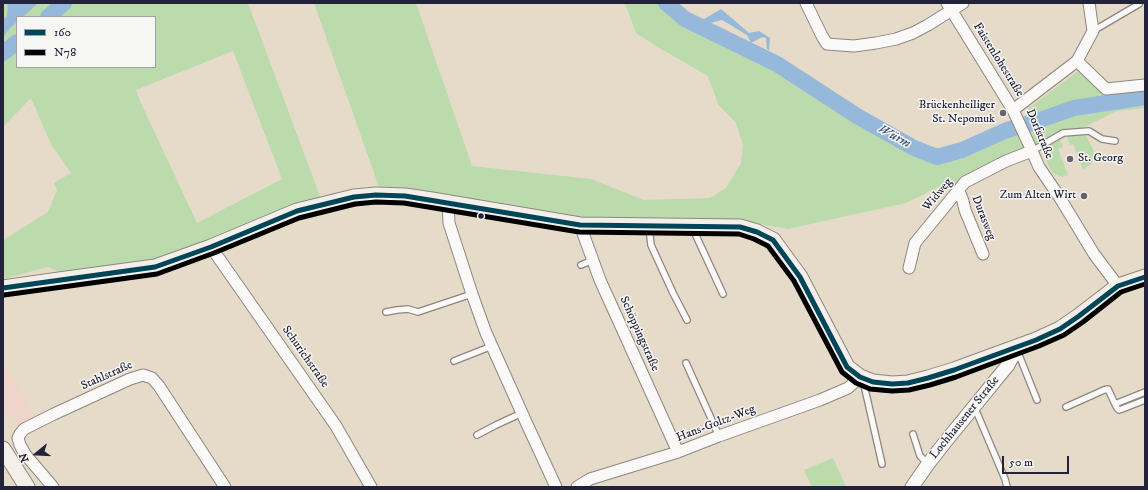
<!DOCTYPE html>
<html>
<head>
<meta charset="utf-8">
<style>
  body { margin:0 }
  #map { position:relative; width:1148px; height:490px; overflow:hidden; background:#e6dac9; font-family:"IM FELL DW Pica",serif }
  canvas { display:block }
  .frame { position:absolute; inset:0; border:4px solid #22223b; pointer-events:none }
  .legend { position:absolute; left:16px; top:16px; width:140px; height:52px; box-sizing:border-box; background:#f6f6f2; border:1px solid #a1a1a9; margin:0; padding:5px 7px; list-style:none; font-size:12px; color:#22223b }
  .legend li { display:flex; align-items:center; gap:8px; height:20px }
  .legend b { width:20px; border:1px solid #a1a1a9 }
  .north { position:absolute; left:16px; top:434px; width:40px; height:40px; -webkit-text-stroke:3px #f6f6f2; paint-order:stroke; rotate:252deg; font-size:11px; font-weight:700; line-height:16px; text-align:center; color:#22223b }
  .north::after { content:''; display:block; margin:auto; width:14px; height:18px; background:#22223b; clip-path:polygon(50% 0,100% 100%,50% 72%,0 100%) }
  .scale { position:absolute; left:1002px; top:456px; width:67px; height:18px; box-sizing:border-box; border:2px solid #22223b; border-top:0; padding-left:5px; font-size:12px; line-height:14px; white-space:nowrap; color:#22223b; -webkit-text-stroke:3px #f6f6f2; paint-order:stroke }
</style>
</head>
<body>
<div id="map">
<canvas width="1148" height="490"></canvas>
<div class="frame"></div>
<ul class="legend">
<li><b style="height:5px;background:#00465a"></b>160</li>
<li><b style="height:5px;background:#000"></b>N78</li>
</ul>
<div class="north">N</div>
<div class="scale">50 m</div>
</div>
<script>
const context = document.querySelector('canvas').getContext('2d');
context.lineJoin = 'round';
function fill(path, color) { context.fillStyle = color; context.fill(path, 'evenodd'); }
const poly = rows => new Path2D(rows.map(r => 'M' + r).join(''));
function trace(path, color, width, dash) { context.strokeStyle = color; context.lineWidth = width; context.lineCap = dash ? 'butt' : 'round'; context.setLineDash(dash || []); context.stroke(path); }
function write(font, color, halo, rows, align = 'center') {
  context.font = font + ' "IM FELL DW Pica",serif'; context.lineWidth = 3; context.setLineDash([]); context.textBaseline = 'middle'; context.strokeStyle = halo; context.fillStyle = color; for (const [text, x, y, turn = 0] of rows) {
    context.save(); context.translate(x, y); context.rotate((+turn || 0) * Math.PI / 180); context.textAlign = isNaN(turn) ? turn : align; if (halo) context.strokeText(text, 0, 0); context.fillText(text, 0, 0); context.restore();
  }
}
fill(poly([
  [7,368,35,418,18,424,3,408,3,369]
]), '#efd4ca');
fill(poly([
  [3,3,248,3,321,199,166,260,64,274,48,267,3,279,3,240,48,212,57,190,54,183,71,173,51,144,31,98,3,127],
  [17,17,155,17,155,67,17,67],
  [233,51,282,179,197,223,140,101,136,90],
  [314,3,416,3,472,166,591,179,644,200,710,198,726,188,741,163,743,145,736,123,718,104,708,76,656,46,636,33,625,3,668,3,687,20,759,54,855,108,913,146,962,151,1027,117,1028,109,1078,71,1109,96,1145,92,1145,108,1117,111,1086,126,1069,133,1079,134,1086,136,1093,149,1095,156,1091,164,1083,170,1073,144,1070,145,1067,137,1060,140,1063,147,1058,149,1068,175,1062,177,1053,173,1048,165,1045,156,1050,144,1055,139,978,179,936,188,906,203,788,229,748,222,587,218,519,210,380,190],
  [833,458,846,487,812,487,804,470]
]), '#bbdbad');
fill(poly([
  [8,3,38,3,23,17,17,17,17,22,10,28,3,37,3,20,7,16],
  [721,9,749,33,759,31,770,38,769,50,767,49,766,38,762,37,751,43,747,35,722,20,706,24,701,21]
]), '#96b8da');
trace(poly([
  [666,3,685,19,777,64,857,116,914,148,937,157,962,150,1007,130,1034,122,1074,108,1145,97],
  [48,17,64,3],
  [3,53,17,42]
]), '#96b8da', 16);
const service = poly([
  [1093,31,1139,4],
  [1032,151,1063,133,1089,131,1102,139,1115,141],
  [649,227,651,245,673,293,687,320],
  [692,227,723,294],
  [581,265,593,260],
  [386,312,397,310,408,309,418,312,472,294],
  [1017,350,1037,400],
  [454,361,492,346],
  [686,363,719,436],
  [862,381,865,389,882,464],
  [1115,404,1117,408,1119,410,1122,409,1145,400],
  [974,406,1005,479,1007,487],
  [1066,407,1104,390,1108,389,1115,404,1145,392],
  [913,434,920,456,928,464],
  [477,435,496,425,522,413]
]);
const minor = poly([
  [806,3,822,36,827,44,854,46,876,43,896,39,913,33,928,25,963,3],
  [947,3,1013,110,1032,151,1039,167,1060,198,1094,254,1118,286],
  [1077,61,1106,89,1145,85],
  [1013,110,1077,61,1093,31,1089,3],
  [959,191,963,201,965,210,983,254],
  [448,202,449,223,472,294,486,333,526,422,556,487],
  [580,225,600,280,678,452],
  [211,247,336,426,371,487],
  [909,268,915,243,965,182,1006,161,1032,151],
  [53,487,25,454,20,445,18,438,20,434,24,429,54,414,130,379,143,375,152,378,159,386,225,487],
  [577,487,590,479,678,452,719,436,820,400,848,388,860,377]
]);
const tertiary = poly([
  [912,487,928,464,946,441,1008,365,1017,348]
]);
const secondary = poly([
  [3,288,52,281,155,267,211,247,297,211,354,197,376,195,405,196,432,200,580,225,740,227,757,232,773,240,800,277,847,367,860,377,873,382,892,384,908,383,928,378,954,370,1036,340,1060,329,1079,316,1118,286,1145,277],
  [3,449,27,487]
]);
trace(service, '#8d8783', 8);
trace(minor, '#8d8783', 13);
trace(tertiary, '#8d8783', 15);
trace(secondary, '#8d8783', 17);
trace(service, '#fbf9f7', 5.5);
trace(minor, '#fbf9f7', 11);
trace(tertiary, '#fbf9f7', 13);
trace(secondary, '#f4f0e9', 15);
trace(poly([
  [3,288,155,267,211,247,297,211,354,197,376,195,405,196,580,225,740,227,757,232,773,240,800,277,847,367,860,377,873,382,892,384,908,383,928,378,954,370,1036,340,1060,329,1079,316,1118,286,1145,277]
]), '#00465a', 5);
trace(poly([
  [4,295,157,274,214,253,299,218,355,204,376,202,404,203,579,232,739,234,754,239,768,246,794,281,842,372,856,383,870,389,892,391,909,390,930,385,956,377,1039,346,1064,335,1083,322,1121,292,1145,284]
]), '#000', 5);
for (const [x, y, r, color] of [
  [1003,113,4,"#67626d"],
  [1070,159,4,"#67626d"],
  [1084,196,4,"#67626d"],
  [481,216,3.5,"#22223b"]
]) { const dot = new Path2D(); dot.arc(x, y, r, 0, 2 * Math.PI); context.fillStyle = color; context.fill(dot); trace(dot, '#f6f6f2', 1.5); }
write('12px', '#22223b', '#f6f6f2', [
  ["Faistenlohestraße",998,60,58],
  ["Dorfstraße",1039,134,67],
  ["Widweg",938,195,-50],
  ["Durasweg",983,218,69],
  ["Schöppingstraße",639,334,66],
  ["Schurichstraße",305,357,55],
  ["Stahlstraße",107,376,-24],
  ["Lochhausener Straße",965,418,-51],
  ["Hans-Goltz-Weg",716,424,-21]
]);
write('12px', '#22223b', '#f6f6f2', [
  ["Brückenheiliger",995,106],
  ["St. Nepomuk",995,120],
  ["St. Georg",1078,159,"left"],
  ["Zum Alten Wirt",1076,196]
], 'right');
write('italic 13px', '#42587d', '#f6f6f2', [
  ["Würm",894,137,29]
]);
</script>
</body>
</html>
